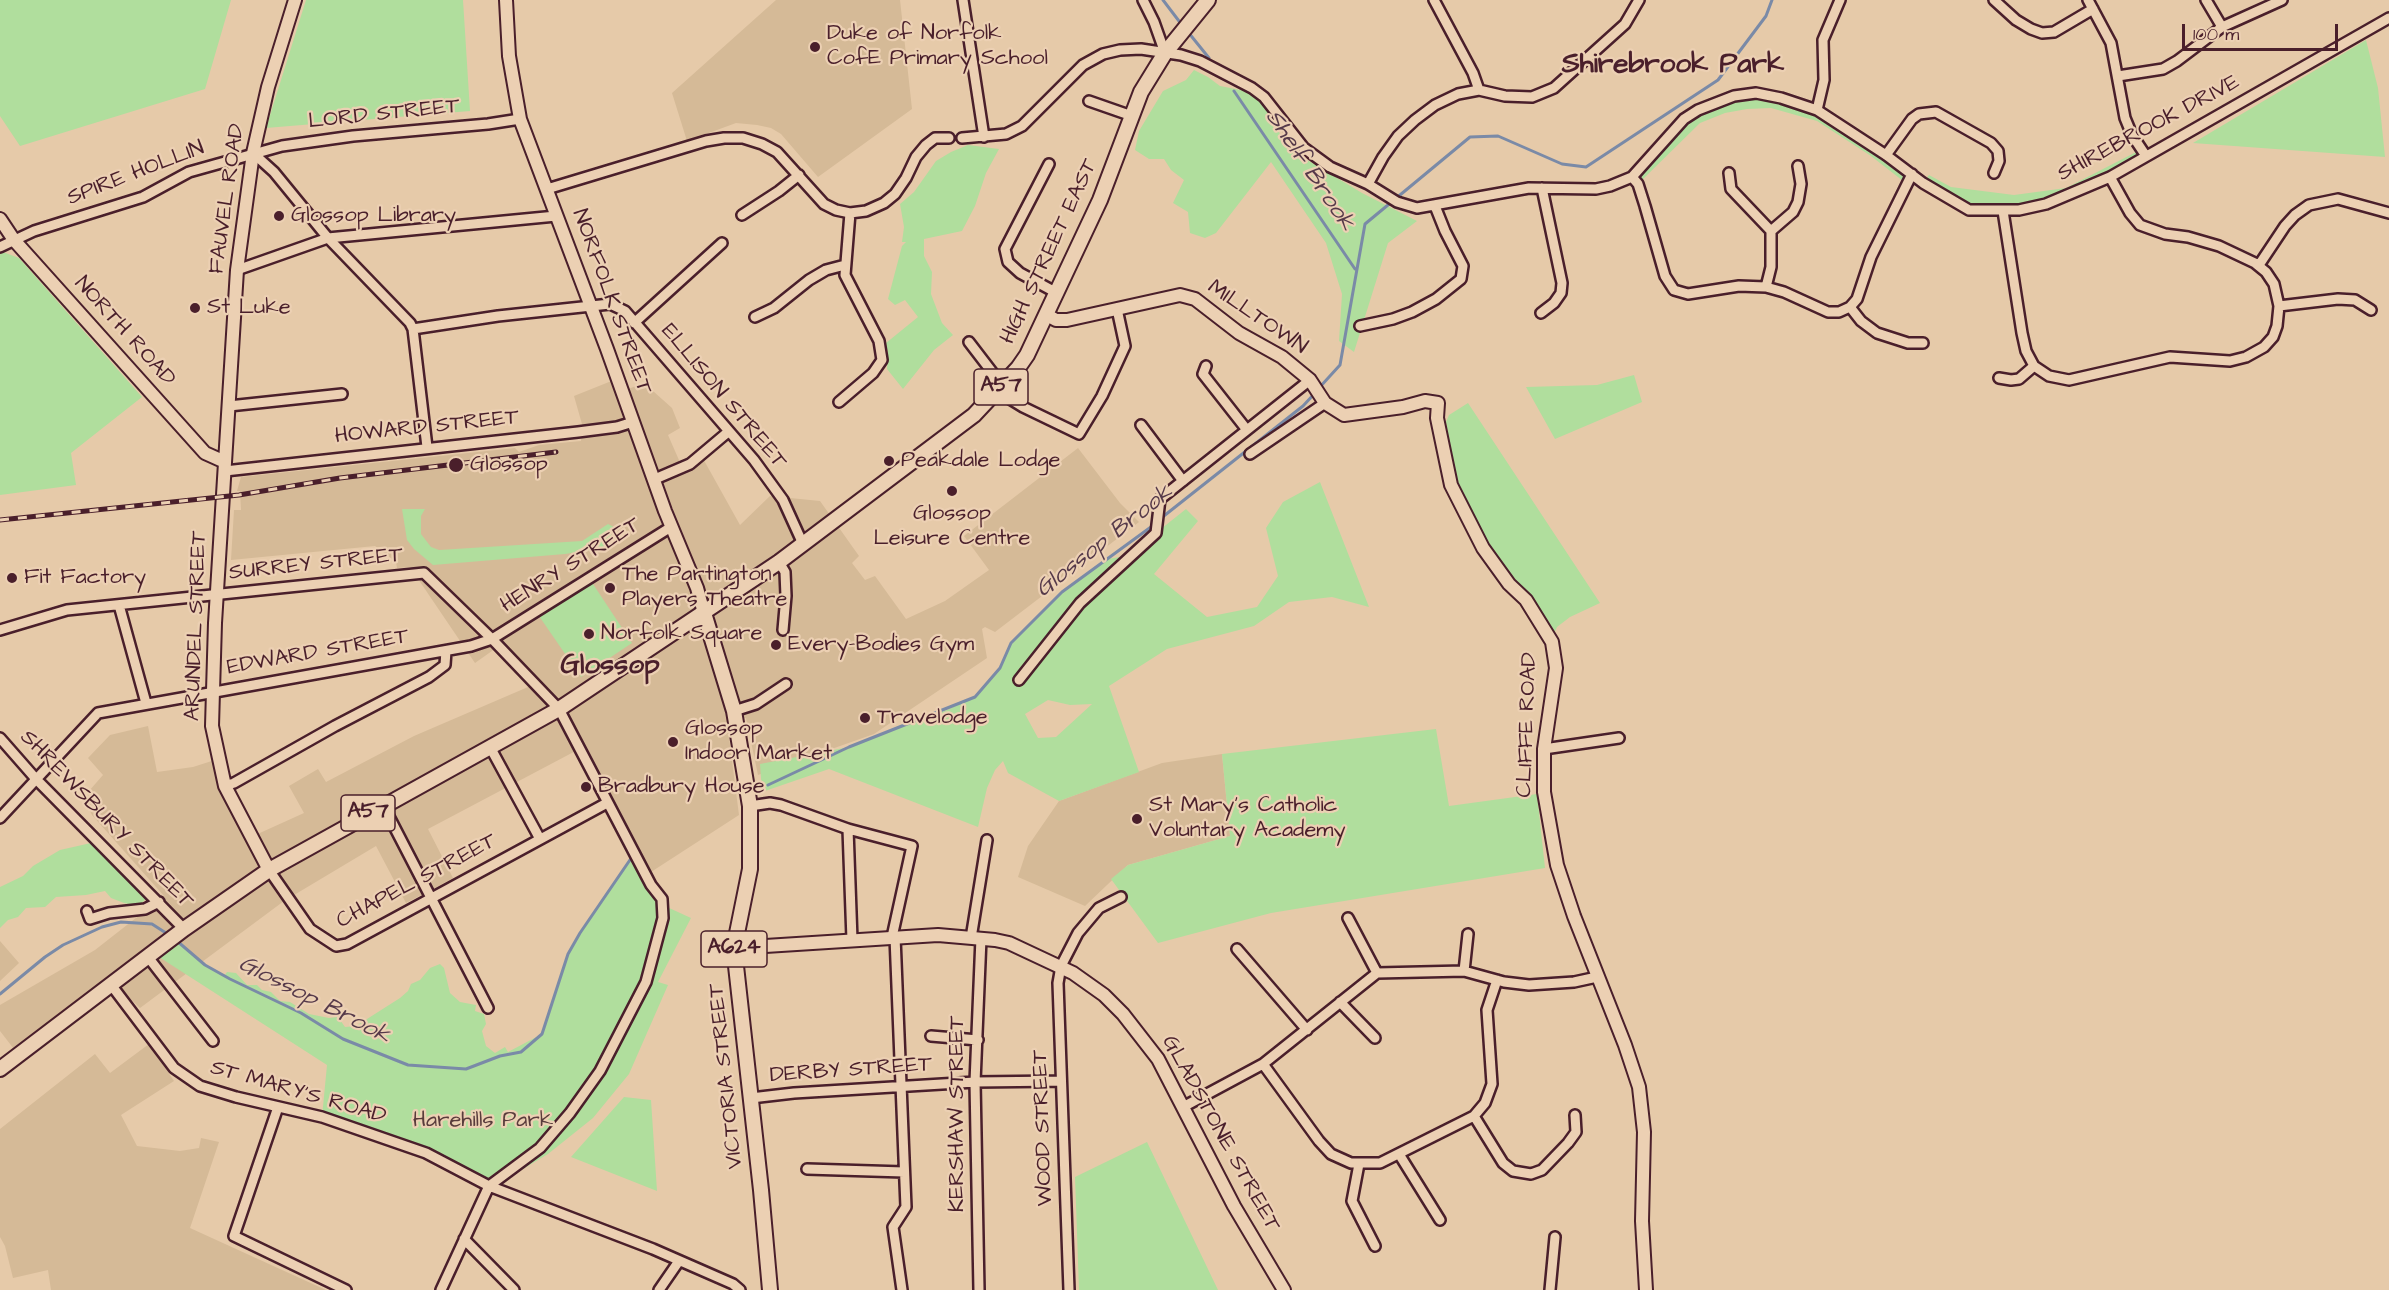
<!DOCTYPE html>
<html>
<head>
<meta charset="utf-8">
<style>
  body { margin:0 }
  #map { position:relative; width:2389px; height:1290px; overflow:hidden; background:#e6caa9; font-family:"Architects Daughter",sans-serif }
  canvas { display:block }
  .scale { position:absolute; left:2182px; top:24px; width:156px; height:27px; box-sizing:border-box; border:3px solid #4a1f2b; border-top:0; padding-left:8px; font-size:18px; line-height:21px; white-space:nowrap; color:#4a1f2b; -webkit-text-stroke:4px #ecd0b3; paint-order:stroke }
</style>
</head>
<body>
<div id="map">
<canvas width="2389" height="1290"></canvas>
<div class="scale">100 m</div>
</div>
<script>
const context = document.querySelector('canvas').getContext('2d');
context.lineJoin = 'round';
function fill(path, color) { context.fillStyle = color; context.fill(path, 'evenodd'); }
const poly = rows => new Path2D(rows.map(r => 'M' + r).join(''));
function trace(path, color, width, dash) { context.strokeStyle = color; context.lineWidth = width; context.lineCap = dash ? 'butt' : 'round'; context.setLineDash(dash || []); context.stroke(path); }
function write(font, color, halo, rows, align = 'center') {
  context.font = font + ' "Architects Daughter",sans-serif'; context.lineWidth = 4.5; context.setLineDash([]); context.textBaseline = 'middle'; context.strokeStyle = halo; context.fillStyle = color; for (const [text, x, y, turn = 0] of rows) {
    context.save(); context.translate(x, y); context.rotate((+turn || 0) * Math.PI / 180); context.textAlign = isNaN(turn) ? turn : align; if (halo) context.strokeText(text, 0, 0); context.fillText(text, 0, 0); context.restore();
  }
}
fill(poly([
  [776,0,900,0,912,109,818,177,781,134,771,128,757,125,736,123,687,141,672,93],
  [619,378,623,391,644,383,672,408,680,428,668,435,682,467,701,455,740,525,770,496,820,501,859,556,852,563,865,580,875,576,906,619,945,601,989,570,964,536,1078,448,1120,503,1139,522,995,632,985,627,982,629,987,658,874,734,758,775,746,718,727,722,739,815,651,872,585,746,428,829,453,878,429,891,406,903,376,846,284,901,140,1008,113,982,17,1053,0,1031,0,1005,95,950,164,896,92,815,88,807,89,791,103,775,88,758,110,735,148,726,157,772,193,767,218,759,251,837,304,813,289,786,318,769,326,782,414,736,535,684,499,646,475,663,410,567,397,568,396,562,375,546,231,560,234,510,241,510,240,491,237,491,241,477,515,448,519,452,539,445,581,441,582,424,574,396],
  [1222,754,1230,836,1128,865,1085,906,1018,877,1028,846,1059,801,1162,763],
  [0,941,19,963,0,981],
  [149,1044,174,1081,121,1115,137,1146,180,1151,199,1148,201,1138,219,1142,190,1228,326,1290,51,1290,48,1270,13,1278,5,1246,0,1237,0,1129,95,1054,110,1073]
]), '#d5ba97');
fill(poly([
  [0,0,231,0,205,89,20,146,0,116],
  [306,0,463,0,470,111,266,128],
  [2366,40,2378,88,2385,157,2193,143],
  [1194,70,1208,77,1220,86,1246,91,1266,106,1277,126,1284,146,1362,193,1417,221,1388,243,1354,352,1339,341,1342,294,1326,243,1271,162,1216,233,1205,238,1190,233,1188,212,1173,203,1184,180,1171,170,1164,159,1149,159,1135,150,1139,131,1163,91,1186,80],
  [1756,93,1802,104,1912,174,1907,184,1871,156,1817,121,1771,108,1747,109,1725,113,1700,123,1638,184,1632,177,1684,119],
  [968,145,999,149,986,173,975,206,962,231,924,239,924,256,932,272,931,294,942,323,953,335,934,350,903,389,887,369,888,353,886,343,918,317,905,300,895,305,888,299,902,246,906,242,902,242,904,227,900,204,914,192,936,161,951,152],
  [2142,149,2146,156,2046,204,1969,210,1923,183,1929,175,1951,187,2014,195,2066,188],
  [3,252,19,258,142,397,71,453,76,485,0,495,0,254],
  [1634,375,1642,402,1555,439,1526,387,1597,385],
  [1468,403,1600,603,1570,617,1557,627,1553,636,1533,598,1513,580,1495,557,1457,485,1446,422,1449,415],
  [1320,482,1369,607,1332,597,1289,602,1254,626,1167,649,1109,686,1139,772,1059,801,1008,773,1003,761,995,770,987,788,978,827,829,769,762,792,760,764,849,747,947,710,975,697,1000,668,1011,643,1062,592,1107,559,1127,556,1186,509,1198,521,1154,574,1207,617,1257,607,1278,576,1266,528,1283,502],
  [1048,700,1070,705,1092,704,1056,737,1038,738,1025,714],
  [402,509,425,509,421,516,421,534,431,547,439,550,582,541,608,524,614,527,607,547,598,549,565,554,433,565,414,549,407,540],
  [591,581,632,643,581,677,539,616],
  [1436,729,1449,806,1537,794,1545,868,1271,913,1158,943,1111,879,1128,865,1230,836,1222,754],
  [91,843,101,851,112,865,119,868,133,883,144,890,146,899,138,906,124,903,111,898,105,891,86,895,56,897,45,907,26,908,18,917,8,920,0,928,0,887,23,876,33,866,60,850],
  [635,853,662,899,663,918,646,982,600,1071,556,1129,489,1186,426,1153,322,1117,327,1065,159,957,178,942,205,965,224,976,227,972,236,973,247,985,257,985,262,990,271,992,280,1001,290,1002,309,1014,329,1018,338,1017,345,1027,356,1026,400,998,408,991,411,984,420,980,430,968,440,964,444,968,450,993,460,1002,476,1005,475,1011,484,1014,486,1024,482,1031,486,1046,495,1053,505,1047,508,1052,542,1034,568,954,580,933],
  [667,907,691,918,658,982,668,985,629,1074,593,1118,548,1154,508,1178,544,1150,573,1118,605,1073,651,982,668,921],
  [624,1097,651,1100,657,1191,571,1157],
  [1147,1142,1218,1290,1079,1290,1075,1177]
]), '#b0de9d');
trace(poly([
  [1163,0,1182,25],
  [1188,32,1209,58],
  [1234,91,1355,269],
  [1319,388,1340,365,1365,224,1470,137,1498,136,1562,164,1586,167,1718,80,1766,16,1772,0],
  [1160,519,1303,406,1315,393],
  [768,785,849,747,975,697,1000,668,1011,643,1062,592,1155,524],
  [177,941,205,965,230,979,301,1013,343,1039,408,1065,466,1069,500,1056,521,1052,542,1034,568,954,580,933,634,854],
  [0,994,45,957,63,945,102,927,121,922,152,924,169,935]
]), '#7a8aa7', 3);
const street = poly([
  [963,0,984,137],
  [1143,0,1154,22,1165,53],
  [1434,0,1473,73,1479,90],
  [1994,0,2016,20,2031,29,2042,33,2054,32,2093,9],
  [2088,0,2111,43,2125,118,2132,135,2146,156],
  [2206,0,2222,27],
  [2118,76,2163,69,2177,61,2222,27,2282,0],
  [1089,101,1132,116],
  [1817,110,1824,80,1823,40,1840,0],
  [962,138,1006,134,1022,126,1083,65,1103,54,1120,50,1141,49,1181,55,1200,61,1252,88,1264,97,1304,148,1330,167,1368,184,1397,202,1417,208,1529,188,1596,189,1610,186,1632,177,1684,119,1698,110,1734,96,1756,93,1781,98,1817,110,1886,155,1923,183,1969,210,2019,210,2046,204,2110,177,2389,18],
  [253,153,274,172,328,238,410,323,413,329,427,447],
  [1886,155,1912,119,1919,114,1936,112,1991,143,1998,151,1999,161,1994,173],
  [1049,164,1005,249,1008,262,1020,273,1057,293],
  [1729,173,1731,189,1771,231],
  [1632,177,1638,184,1645,206,1665,276,1674,290,1688,294,1739,286,1766,287,1784,292,1828,312,1839,312,1850,307,1857,299,1871,257,1912,174],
  [1368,184,1383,157,1398,136,1415,120,1435,105,1458,94,1479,90,1505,96,1532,97,1554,88,1625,24,1639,0],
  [547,189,706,141,724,138,743,138,762,144,777,152,824,204,836,210,850,213,866,211,884,203,895,194,906,178,916,157,926,145,935,138,949,138],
  [2003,211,2022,333,2026,351,2034,366],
  [742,215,779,191,799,175],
  [0,247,34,231,143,197,189,172,282,146,353,136,488,124,520,119],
  [2259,265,2285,226,2295,215,2309,205,2338,199,2389,213],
  [237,270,328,238,556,216],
  [1766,287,1771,267,1771,231,1793,212,1798,202,1801,184,1798,166],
  [2279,306,2338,299,2355,300,2371,310],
  [1850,307,1861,321,1877,333,1908,343,1923,343],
  [1541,313,1554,303,1561,293,1562,283,1542,188],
  [755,317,774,308,809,280,826,270,845,265],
  [634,323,722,243],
  [1360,326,1393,319,1412,312,1436,299,1461,279,1463,266,1445,231,1435,206],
  [413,329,498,316,610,304,625,311,754,460,783,500,803,544],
  [969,342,1002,385],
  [1206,366,1203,374,1247,430],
  [1999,378,2011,380,2019,379,2034,366,2049,376,2069,380,2170,357,2230,361,2246,357,2264,347,2273,337,2277,326,2279,306,2274,284,2266,272,2255,263,2219,246,2188,237,2165,234,2140,225,2130,213,2110,177],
  [997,391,1023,407,1079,434,1102,396,1125,346,1117,309],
  [839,402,873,373,882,360,879,341,845,275,850,213],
  [229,406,342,394],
  [1141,425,1183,481],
  [1250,454,1325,403],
  [225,471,578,432,617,427,633,422],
  [655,479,690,464,728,432],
  [779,562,785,572,786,596,783,630],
  [119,605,146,703],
  [0,630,67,610,424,573,492,639,559,709,651,885,662,899,663,918,646,982,600,1071,570,1113,540,1148,489,1186,441,1290],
  [1019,680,1080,603,1156,533,1160,499,1310,380],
  [734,711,756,704,786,684],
  [0,738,36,779,184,929],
  [490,747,540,839],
  [1544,749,1619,738],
  [225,786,234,783,335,726,429,677,445,665,446,651],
  [383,805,488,1008],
  [750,806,770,803,781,805,848,829,912,846,892,937],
  [0,818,98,713,471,646,492,639,671,527],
  [848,829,852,940],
  [269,870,310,929,336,946,347,944,607,803],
  [87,911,90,919,109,913,145,909,159,902],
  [1348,918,1377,973],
  [895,937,906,1207,893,1227,902,1290],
  [971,938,987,840],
  [1237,949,1307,1030],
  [148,957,213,1041],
  [1464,971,1468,934],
  [112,986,174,1068,200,1086,236,1097,322,1117,426,1153,489,1186,653,1249,733,1284,740,1290],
  [1340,1002,1375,1038],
  [931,1036,978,1040],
  [1263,1064,1319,1141,1331,1154,1351,1163,1380,1163,1474,1116,1485,1103,1492,1084,1487,1010,1497,980],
  [751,1098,794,1093,975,1082,1061,1081],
  [278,1107,234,1236,346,1290],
  [1183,1107,1263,1064,1377,973,1464,971,1504,982,1529,985,1574,982,1597,977],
  [1474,1116,1503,1163,1513,1171,1531,1174,1542,1170,1568,1143,1576,1132,1575,1115],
  [1399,1154,1440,1220],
  [1359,1164,1352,1201,1375,1246],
  [807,1169,904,1172],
  [464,1239,514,1290],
  [659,1290,679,1261],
  [979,1290,975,1082,981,938],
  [1069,1290,1058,983,1061,966,1078,933,1099,908,1121,897],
  [1550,1290,1555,1237]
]);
const secondary = poly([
  [506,0,509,56,520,119,607,349,665,511,697,588,704,613],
  [0,219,14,240,205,453,225,462],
  [1047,315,1056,320,1067,320,1180,295,1195,299,1239,333,1282,357,1310,380,1325,403,1344,415,1403,407,1425,401,1438,403,1437,418,1451,485,1483,548,1509,584,1526,600,1552,642,1556,668,1544,749,1544,792,1557,865,1574,916,1625,1045,1639,1087,1644,1132,1642,1221,1646,1290],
  [269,870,225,786,212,726,213,691,215,623,237,270,253,153,268,87,295,0],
  [734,948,938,935,995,940,1009,943,1073,973,1104,995,1123,1014,1158,1059,1234,1206,1284,1290]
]);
const primary = poly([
  [704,613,734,711,750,806,750,869,734,948,761,1190,770,1290],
  [0,1069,184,929,269,870,559,709,779,562,974,415,1018,368,1027,355,1100,200,1141,92,1165,53,1208,0]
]);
trace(street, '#4a1f2b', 14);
trace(secondary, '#4a1f2b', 16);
trace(primary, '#4a1f2b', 18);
trace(street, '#ecd0b3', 9);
trace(secondary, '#ecd0b3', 12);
trace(primary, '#ecd0b3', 14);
const rail = poly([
  [0,520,239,495,340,478,556,452]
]);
trace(rail, '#4a1f2b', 5);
trace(rail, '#ecd0b3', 3, [9]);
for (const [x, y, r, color] of [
  [815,47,6,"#4a1f2b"],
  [279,216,6,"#4a1f2b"],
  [195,308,6,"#4a1f2b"],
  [889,461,6,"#4a1f2b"],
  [456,465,8,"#4a1f2b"],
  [952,491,6,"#4a1f2b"],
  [12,578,6,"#4a1f2b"],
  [610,588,6,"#4a1f2b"],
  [589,634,6,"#4a1f2b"],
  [776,645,6,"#4a1f2b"],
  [865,718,6,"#4a1f2b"],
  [673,742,6,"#4a1f2b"],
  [586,787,6,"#4a1f2b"],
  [1137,819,6,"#4a1f2b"]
]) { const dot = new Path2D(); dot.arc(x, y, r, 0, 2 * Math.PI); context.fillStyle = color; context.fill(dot); trace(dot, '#ecd0b3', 2); }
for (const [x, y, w] of [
  [1001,387,54],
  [368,813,54],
  [734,949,66]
]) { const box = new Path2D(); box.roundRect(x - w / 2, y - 18, w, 36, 4.5); context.fillStyle = '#ecd0b3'; context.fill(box); trace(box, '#4a1f2b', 1.5); }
write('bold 21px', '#4a1f2b', null, [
  ["A57",1001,387],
  ["A57",368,813],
  ["A624",734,949]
]);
write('22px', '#4a1f2b', '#ecd0b3', [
  ["Duke of Norfolk",827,34],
  ["CofE Primary School",827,59],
  ["Glossop Library",291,216],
  ["St Luke",207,308],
  ["Peakdale Lodge",901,461],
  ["Glossop",470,465],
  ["Glossop",952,514,"center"],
  ["Leisure Centre",952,539,"center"],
  ["The Partington",622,575],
  ["Players Theatre",622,600],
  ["Fit Factory",24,578],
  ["Norfolk Square",601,634],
  ["Every-Bodies Gym",788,645],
  ["Travelodge",877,718],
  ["Glossop",685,729],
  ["Indoor Market",685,754],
  ["Bradbury House",598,787],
  ["St Mary's Catholic",1149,806],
  ["Voluntary Academy",1149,831]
], 'left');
write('22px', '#4a1f2b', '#ecd0b3', [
  ["LORD STREET",384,115,-6],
  ["SHIREBROOK DRIVE",2149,129,-28],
  ["SPIRE HOLLIN",136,174,-21],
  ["FAUVEL ROAD",228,199,-82],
  ["HIGH STREET EAST",1050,252,-65],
  ["NORFOLK STREET",611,302,70],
  ["MILLTOWN",1257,318,34],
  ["NORTH ROAD",124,332,48],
  ["ELLISON STREET",723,397,50],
  ["HOWARD STREET",427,428,-6],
  ["SURREY STREET",316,565,-6],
  ["HENRY STREET",571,566,-32],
  ["ARUNDEL STREET",197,626,-88],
  ["EDWARD STREET",318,653,-10],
  ["CLIFFE ROAD",1528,725,-88],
  ["SHREWSBURY STREET",106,820,46],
  ["CHAPEL STREET",417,882,-28],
  ["DERBY STREET",851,1071,-4],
  ["VICTORIA STREET",727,1076,-96],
  ["ST MARY'S ROAD",298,1093,16],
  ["KERSHAW STREET",958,1114,-90],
  ["WOOD STREET",1044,1128,-92],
  ["GLADSTONE STREET",1220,1134,61]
]);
write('22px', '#593c3c', '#ecd0b3', [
  ["Harehills Park",483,1121]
]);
write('italic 24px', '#563a4a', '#ecd0b3', [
  ["Shelf Brook",1309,171,56],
  ["Glossop Brook",1105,542,-38],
  ["Glossop Brook",314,1001,27]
]);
write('bold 28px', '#4a1f2b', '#ecd0b3', [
  ["Shirebrook Park",1673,66],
  ["Glossop",610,667]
]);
</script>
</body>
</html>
